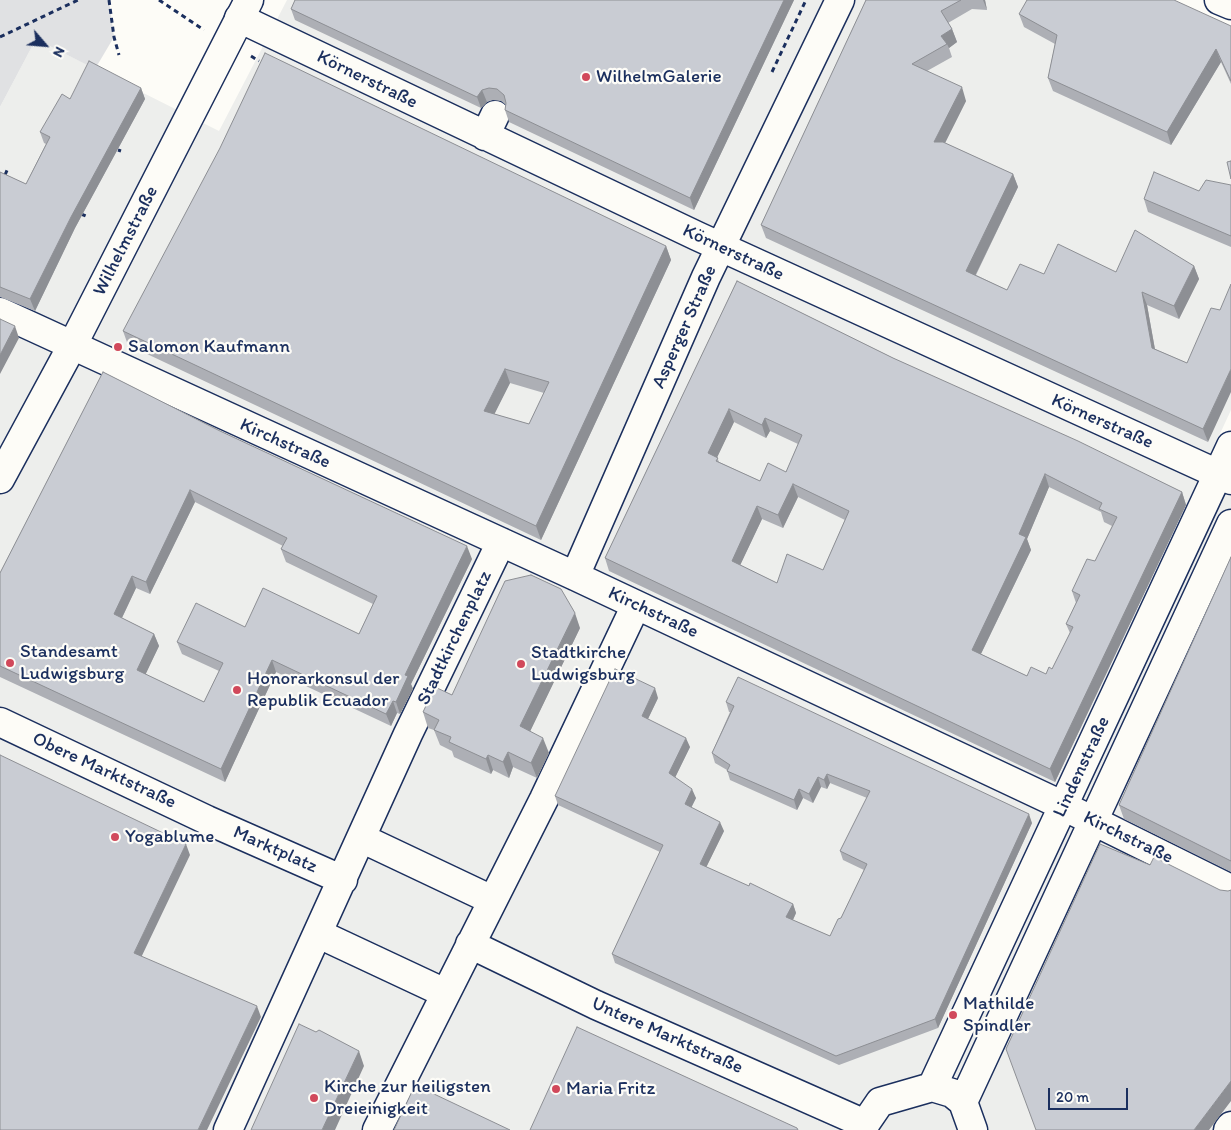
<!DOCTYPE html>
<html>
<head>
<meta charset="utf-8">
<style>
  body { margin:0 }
  #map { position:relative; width:1231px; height:1130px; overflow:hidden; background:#fdfcf7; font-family:Itim,sans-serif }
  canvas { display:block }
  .north { position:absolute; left:20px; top:20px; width:50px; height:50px; -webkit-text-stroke:4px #fdfcf7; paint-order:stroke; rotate:117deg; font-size:14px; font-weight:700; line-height:20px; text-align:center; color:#1b2f5e }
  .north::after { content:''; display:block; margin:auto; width:18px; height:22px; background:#1b2f5e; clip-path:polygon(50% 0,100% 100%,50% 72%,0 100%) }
  .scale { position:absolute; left:1048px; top:1088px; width:80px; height:22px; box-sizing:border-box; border:2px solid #1b2f5e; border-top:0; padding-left:6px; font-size:15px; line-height:18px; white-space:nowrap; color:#1b2f5e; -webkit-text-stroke:4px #fdfcf7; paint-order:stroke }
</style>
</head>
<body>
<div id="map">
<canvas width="1231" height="1130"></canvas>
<div class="north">N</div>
<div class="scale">20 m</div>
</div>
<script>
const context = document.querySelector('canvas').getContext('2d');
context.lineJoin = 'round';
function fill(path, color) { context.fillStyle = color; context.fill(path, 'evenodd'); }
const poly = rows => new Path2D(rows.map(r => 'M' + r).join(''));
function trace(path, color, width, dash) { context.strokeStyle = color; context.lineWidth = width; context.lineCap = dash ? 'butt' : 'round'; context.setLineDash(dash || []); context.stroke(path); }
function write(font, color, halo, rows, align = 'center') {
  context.font = font + ' Itim,sans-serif'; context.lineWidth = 4.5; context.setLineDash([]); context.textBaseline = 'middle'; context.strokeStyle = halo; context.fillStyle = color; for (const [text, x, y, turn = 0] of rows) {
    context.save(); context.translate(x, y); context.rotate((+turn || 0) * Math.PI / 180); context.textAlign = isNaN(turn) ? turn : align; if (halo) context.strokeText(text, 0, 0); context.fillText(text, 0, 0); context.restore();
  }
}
fill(poly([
  [287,0,1171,0,1231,29,1231,410,1198,481,1231,496,1231,1130,0,1130,0,107,36,39,219,131]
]), '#edeeec');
fill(poly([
  [0,0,109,0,114,37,95,69,36,39,0,107]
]), '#e0e1e3');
const street = poly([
  [1219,0,1231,5],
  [239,18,697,236,1231,480],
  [485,136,495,115],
  [0,312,575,576,1051,800,1231,889],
  [575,576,706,277,840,0],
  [0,722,207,820,343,880],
  [361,838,492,900],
  [319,934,445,993],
  [470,944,596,1005,865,1124],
  [932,1087,1231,446],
  [963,1102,1231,524],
  [228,1130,408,734,501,542],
  [377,1130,544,799,636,605],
  [864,1130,865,1124,880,1102,932,1087,952,1093,963,1102,973,1130],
  [1228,1130,1231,1126]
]);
const secondary = poly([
  [0,479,72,346,249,0]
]);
trace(street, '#1b2f5e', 31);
trace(secondary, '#1b2f5e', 31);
trace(poly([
  [109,0,114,37,119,55],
  [159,0,204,30],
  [0,37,78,0],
  [251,56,259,61],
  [772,72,806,0],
  [118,150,121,151],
  [5,175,8,168],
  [81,214,88,217]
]), '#1b2f5e', 3, [5, 4]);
trace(street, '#fdfcf7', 28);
trace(secondary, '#fdfcf7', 28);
fill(poly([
  [794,0,694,210,509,122,505,110,506,105,501,101,493,100,487,102,481,108,295,20,291,9],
  [866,0,985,0,987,10,972,9,948,23,952,29,957,42,949,48,952,57,927,71,966,101,945,143,1013,174,1018,187,976,275,1007,290,1044,274,1116,272,1194,266,1199,279,1179,319,1147,305,1155,349,1187,363,1208,442,766,238,761,225],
  [1019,14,1231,26,1231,84,1221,62,1171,145,1053,91,1048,78,1055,44,1024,27],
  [141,88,145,99,75,228,35,311,0,297,0,172,26,184,46,144,44,143,40,132,70,99],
  [1231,185,1231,247,1148,212,1144,199,1199,191],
  [666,246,671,260,541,540,128,345,123,331],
  [510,383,544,393,529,424,494,414],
  [737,281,893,358,1182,492,1186,505,1055,782,609,571,605,558],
  [734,422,766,438,770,431,798,444,786,472,760,481,719,462,717,457],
  [1049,487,1101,512,1104,522,1112,526,1095,561,1072,591,1076,603,1066,624,1070,633,1052,669,1046,674,1027,676,981,654,1031,550,1027,539],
  [798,497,845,520,823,570,777,583,740,565,762,519,783,528],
  [103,372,472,559,411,684,413,689,400,714,397,713,391,726,276,672,225,782,0,677,0,573],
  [195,502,283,546,281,549,286,562,373,604,359,634,245,627,177,642,182,654,219,671,204,702,145,674,159,646,154,634,122,618,136,588,150,594],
  [1231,557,1231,872,1124,819,1119,805],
  [580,628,530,731,549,753,537,778,513,767,509,778,493,770,491,774,454,757,452,751,440,745,434,730,428,728,423,712,452,695],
  [658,698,648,719,690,747,675,777,696,798,691,808,724,831,706,867,749,886,793,904,796,913,793,920,830,936,841,918,864,870,843,860,840,851,867,798,830,783,827,789,821,787,813,803,803,798,797,810,730,780,727,770,715,763,712,753,730,712,729,712,726,702,1032,823,938,1028,839,1065,615,963,612,954,660,852,558,805,555,796]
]), '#adafb5');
fill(poly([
  [784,0,794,0,694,210,690,198],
  [983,0,985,0,987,10],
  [952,29,957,42,949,48,947,44,941,36],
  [1216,49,1221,62,1171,145,1167,132],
  [962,87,966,101,939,155,934,142],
  [141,88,145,99,75,228,35,311,30,299,71,217],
  [482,90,487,102,481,108,477,97],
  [1013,174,1018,187,971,284,966,271],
  [666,246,671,260,541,540,536,526],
  [1194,266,1199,279,1179,319,1174,306],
  [1142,292,1147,305,1157,361,1152,348],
  [15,326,19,338,0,374,0,355],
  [505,369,510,383,489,425,484,411],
  [1231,369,1231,392,1208,442,1203,429],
  [729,409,734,422,713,466,708,453],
  [765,418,770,431,766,438,762,425],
  [1045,474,1049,487,1027,539,1031,550,977,662,972,650,1019,534],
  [793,484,798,497,783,528,778,515],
  [190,490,195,502,150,594,146,582],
  [1182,492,1186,505,1055,782,1050,769],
  [757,506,762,519,736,574,732,561],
  [467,546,472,559,411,684,413,689,400,714,396,702,405,675],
  [132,576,136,588,118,626,114,614],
  [575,613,580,628,525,742,520,726],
  [154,634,159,646,142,682,137,670],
  [272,660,276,672,225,782,221,769],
  [655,688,658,698,645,725,642,716],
  [393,701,397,713,391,726,386,714],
  [543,738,549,753,537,778,531,763],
  [686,738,690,747,673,782,669,773],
  [508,752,513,767,509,778,503,762],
  [488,755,493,770,491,774,486,759],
  [827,774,830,783,827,789,824,780],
  [818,777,821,787,813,803,809,794],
  [692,789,696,798,688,814,685,804],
  [799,789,803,798,797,810,794,800],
  [1029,814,1032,823,938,1028,935,1019],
  [720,822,724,831,703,874,700,864],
  [186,844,190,855,138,964,134,953],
  [793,904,796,913,790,926,786,917],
  [257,1006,261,1017,207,1130,198,1130],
  [359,1051,364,1066,335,1130,322,1130],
  [1231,1081,1231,1101,1209,1130,1194,1130]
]), '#8d8f94');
const building = poly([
  [295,0,784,0,690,198,505,110,506,103,504,95,497,89,489,88,482,90,477,97,291,9,295,0],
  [866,0,961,0,941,11,952,29,941,36,947,44,912,64,962,87,934,142,943,142,1013,174,966,271,1007,290,1020,264,1044,274,1058,244,1116,272,1135,230,1194,266,1174,306,1142,292,1152,348,1187,363,1211,308,1220,310,1231,284,1231,369,1203,429,761,225,866,0],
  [1027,0,1174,0,1231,26,1231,81,1216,49,1167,132,1048,78,1057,35,1019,14,1027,0],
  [265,53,666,246,536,526,123,331,220,148,265,53],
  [505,369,549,382,529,424,484,411,505,369],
  [89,61,141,88,71,217,30,299,0,287,0,172,26,184,50,137,40,132,62,94,70,99,89,61],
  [1231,161,1231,179,1227,162,1231,161],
  [1154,172,1199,191,1206,180,1231,185,1231,236,1144,199,1154,172],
  [737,281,893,358,1078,441,1182,492,1050,769,605,558,737,281],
  [729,409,762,425,765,418,802,435,786,472,768,463,760,481,716,461,718,458,708,453,729,409],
  [1045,474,1102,503,1099,509,1117,517,1095,561,1087,559,1072,591,1080,595,1066,624,1073,627,1052,669,1049,667,1046,674,1031,667,1027,676,972,650,1026,537,1019,534,1045,474],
  [793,484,849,511,823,570,787,554,777,583,732,561,757,506,778,515,793,484],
  [0,319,15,326,0,355,0,319],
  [103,372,220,431,467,546,405,675,408,676,396,702,393,701,386,714,272,660,221,769,0,666,0,573,103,372],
  [190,490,287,538,281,549,377,596,359,634,263,588,245,627,196,603,177,642,223,663,204,702,137,670,154,634,114,614,132,576,146,582,190,490],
  [1231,557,1231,861,1119,805,1231,557],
  [531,575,561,589,575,613,520,726,543,738,531,763,508,752,503,762,488,755,486,759,449,742,451,737,434,730,439,720,423,712,435,687,452,695,505,581,531,575],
  [615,669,655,688,642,716,686,738,669,773,692,789,685,804,720,822,700,864,749,886,750,883,793,904,786,917,830,936,838,919,841,918,867,864,840,851,870,791,827,774,824,780,818,777,809,794,799,789,794,800,727,771,730,765,712,753,734,706,726,702,738,677,1029,814,935,1019,836,1056,612,954,663,845,555,796,615,669],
  [0,755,186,844,134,953,257,1006,198,1130,0,1130,0,755],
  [1100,844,1150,865,1154,857,1220,890,1228,891,1231,890,1231,1081,1194,1130,1036,1130,1006,1049,1100,844],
  [299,1024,316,1032,319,1030,359,1051,322,1130,251,1130,299,1024],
  [577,1027,797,1128,798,1130,530,1130,577,1027],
  [415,1085,510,1130,394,1130,415,1085]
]);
fill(building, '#c9ccd3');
trace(building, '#8d8f94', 1);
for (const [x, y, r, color] of [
  [586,77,5,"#d1495b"],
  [118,347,5,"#d1495b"],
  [10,663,5,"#d1495b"],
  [521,664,5,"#d1495b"],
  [237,690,5,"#d1495b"],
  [115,837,5,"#d1495b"],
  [953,1015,5,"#d1495b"],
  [556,1089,5,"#d1495b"],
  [314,1098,5,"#d1495b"]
]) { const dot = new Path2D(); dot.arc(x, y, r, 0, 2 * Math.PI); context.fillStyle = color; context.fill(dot); trace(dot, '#fdfcf7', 2); }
write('19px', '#1b2f5e', '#fdfcf7', [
  ["WilhelmGalerie",596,77],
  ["Salomon Kaufmann",128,347],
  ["Standesamt",20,652],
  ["Ludwigsburg",20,674],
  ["Stadtkirche",531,653],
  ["Ludwigsburg",531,675],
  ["Honorarkonsul der",247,679],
  ["Republik Ecuador",247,701],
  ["Yogablume",125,837],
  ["Mathilde",963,1004],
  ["Spindler",963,1026],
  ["Kirche zur heiligsten",324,1087],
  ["Dreieinigkeit",324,1109],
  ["Maria Fritz",566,1089]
], 'left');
write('19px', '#1b2f5e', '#fdfcf7', [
  ["Körnerstraße",367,80,26],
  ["Wilhelmstraße",126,241,-63],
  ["Körnerstraße",733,253,25],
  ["Asperger Straße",685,327,-66],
  ["Körnerstraße",1102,422,24],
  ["Kirchstraße",285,444,24],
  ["Kirchstraße",653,613,25],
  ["Stadtkirchenplatz",455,638,-64],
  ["Lindenstraße",1082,767,-65],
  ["Obere Marktstraße",104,771,25],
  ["Kirchstraße",1128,838,26],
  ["Marktplatz",275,850,24],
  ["Untere Marktstraße",667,1036,24]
]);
</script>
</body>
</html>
